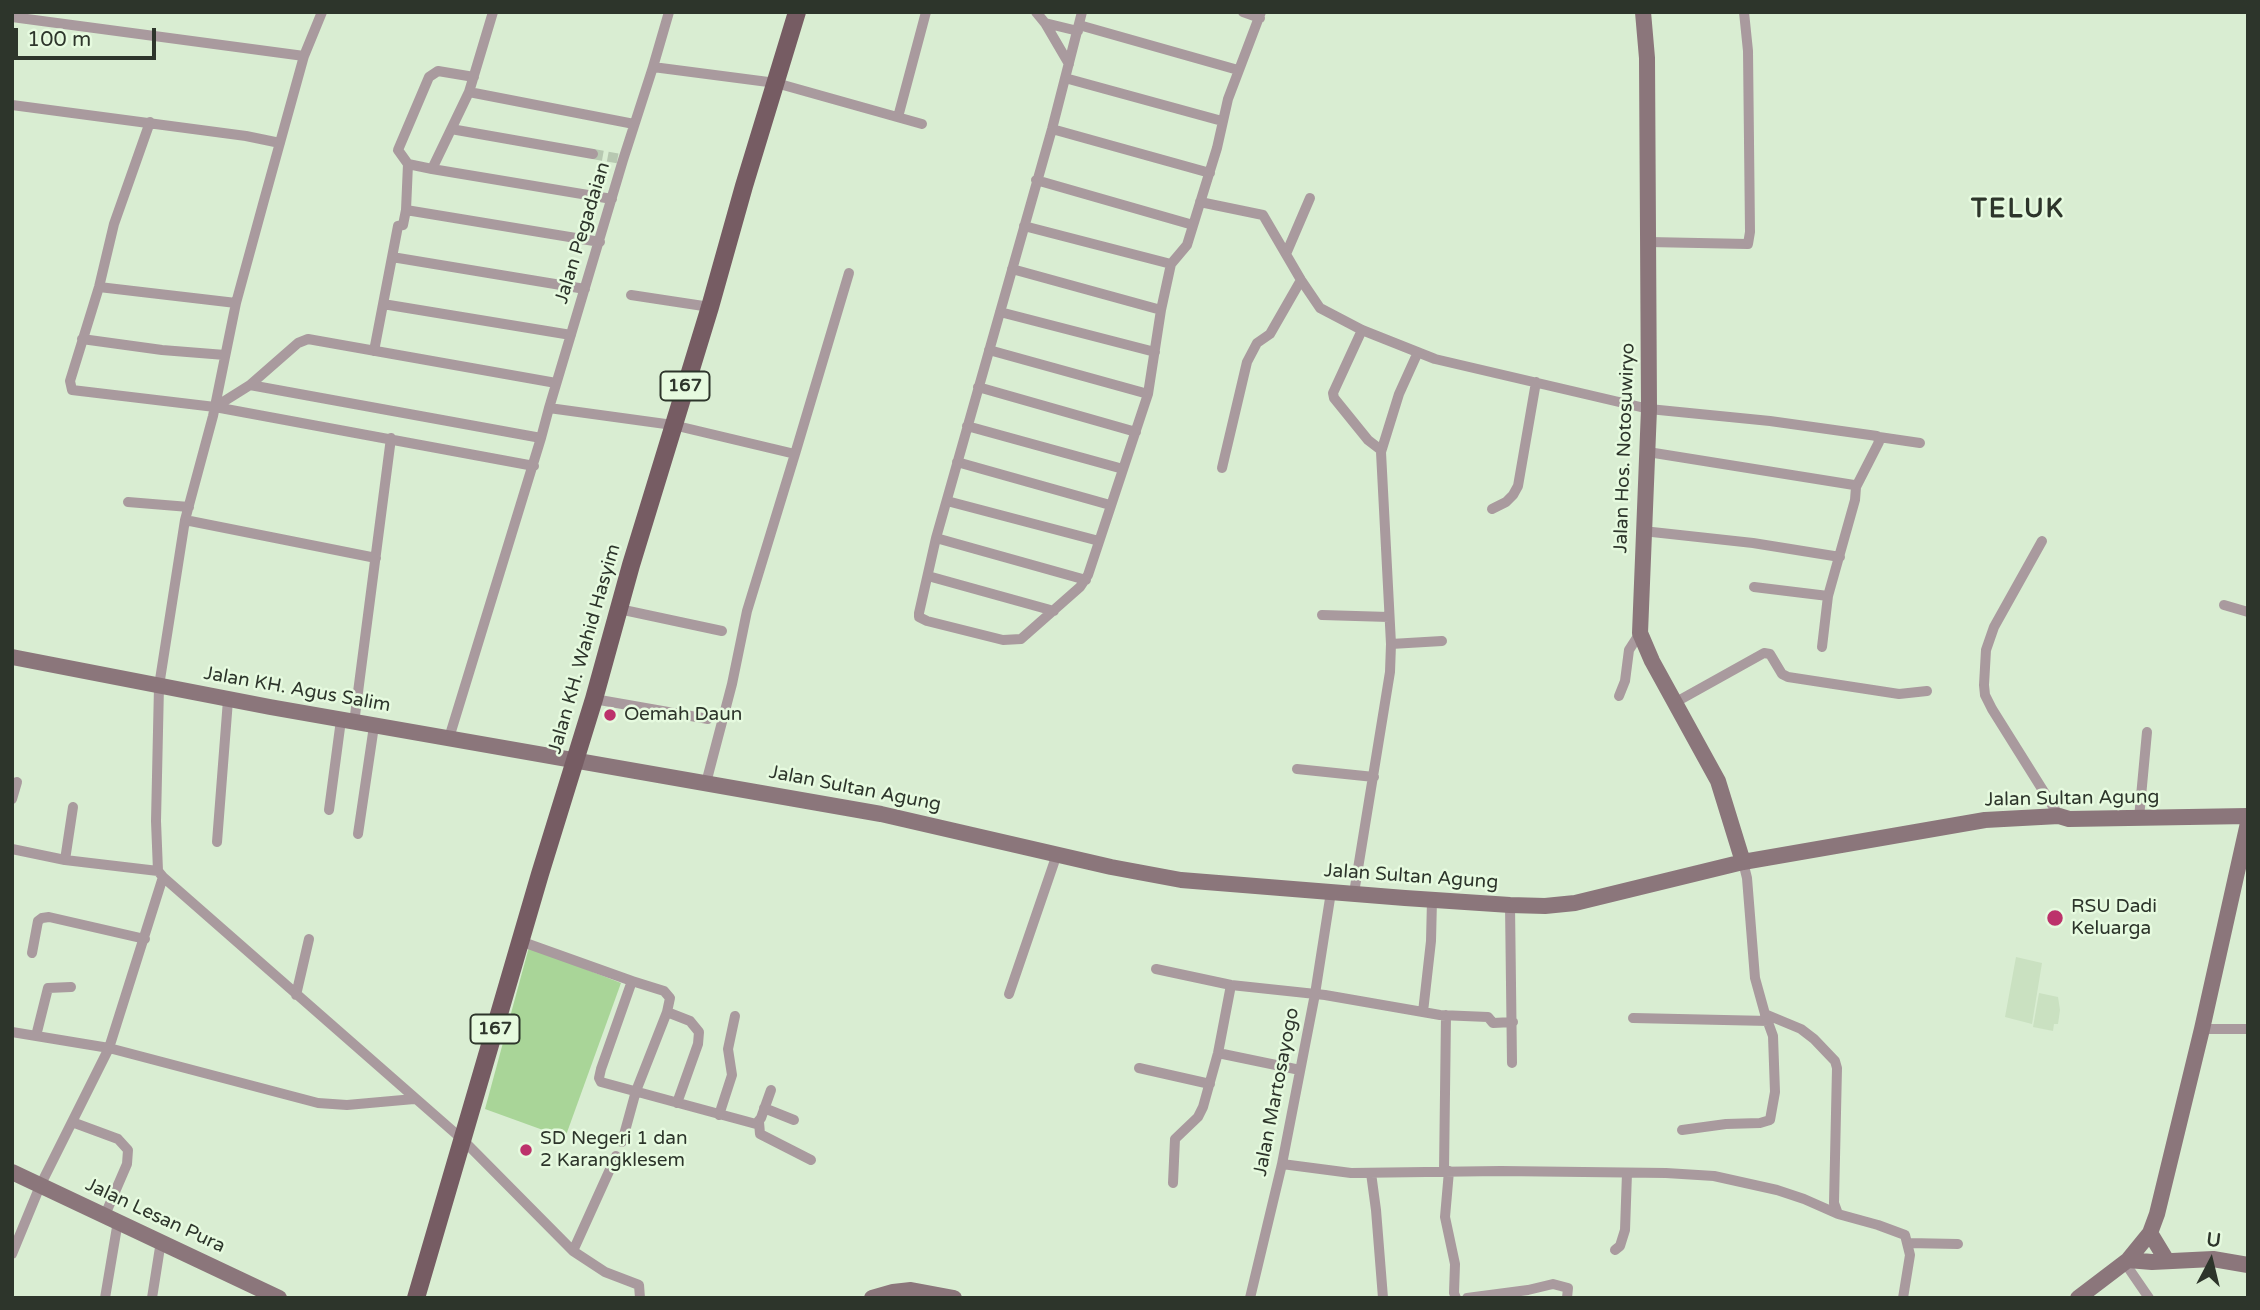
<!DOCTYPE html>
<html>
<head>
<meta charset="utf-8">
<style>
  body { margin:0 }
  #map { position:relative; width:2260px; height:1310px; overflow:hidden; background:#d9edd2; font-family:"Varela Round",sans-serif }
  canvas { display:block }
  .frame { position:absolute; inset:0; border:14px solid #2d352b; pointer-events:none }
  .north { position:absolute; left:2176px; top:1226px; width:70px; height:70px; -webkit-text-stroke:5px #e6fadf; paint-order:stroke; rotate:7deg; font-size:19px; font-weight:700; line-height:28px; text-align:center; color:#2d352b }
  .north::after { content:''; display:block; margin:auto; width:24px; height:32px; background:#2d352b; clip-path:polygon(50% 0,100% 100%,50% 72%,0 100%) }
  .scale { position:absolute; left:14px; top:28px; width:142px; height:32px; box-sizing:border-box; border:4px solid #2d352b; border-top:0; padding-left:9px; font-size:21px; line-height:24px; white-space:nowrap; color:#2d352b; -webkit-text-stroke:5px #e6fadf; paint-order:stroke }
</style>
</head>
<body>
<div id="map">
<canvas width="2260" height="1310"></canvas>
<div class="frame"></div>
<div class="north">U</div>
<div class="scale">100 m</div>
</div>
<script>
const context = document.querySelector('canvas').getContext('2d');
context.lineJoin = 'round';
function fill(path, color) { context.fillStyle = color; context.fill(path, 'evenodd'); }
const poly = rows => new Path2D(rows.map(r => 'M' + r).join(''));
function trace(path, color, width, dash) { context.strokeStyle = color; context.lineWidth = width; context.lineCap = dash ? 'butt' : 'round'; context.setLineDash(dash || []); context.stroke(path); }
function write(font, color, halo, rows, align = 'center') {
  context.font = font + ' "Varela Round",sans-serif'; context.lineWidth = 5; context.setLineDash([]); context.textBaseline = 'middle'; context.strokeStyle = halo; context.fillStyle = color; for (const [text, x, y, turn = 0] of rows) {
    context.save(); context.translate(x, y); context.rotate((+turn || 0) * Math.PI / 180); context.textAlign = isNaN(turn) ? turn : align; if (halo) context.strokeText(text, 0, 0); context.fillText(text, 0, 0); context.restore();
  }
}
fill(poly([
  [2016,957,2042,963,2032,1024,2005,1017],
  [2039,993,2058,997,2060,1010,2058,1024,2054,1024,2053,1031,2033,1027]
]), '#cae1c1');
fill(poly([
  [529,947,621,983,565,1138,485,1109]
]), '#a9d598');
trace(poly([
  [593,154,621,159]
]), '#b7c8b1', 10, [10, 5]);
trace(poly([
  [1036,12,1045,23,1078,31],
  [1082,12,1052,129,936,538,919,613,919,617,927,621,1003,640,1021,639,1080,587,1088,575,1148,394,1161,310,1171,264,1187,245,1217,148,1228,99,1261,12],
  [1243,12,1260,18],
  [12,17,304,56],
  [1045,23,1069,64],
  [1079,25,1238,70],
  [653,67,669,12],
  [1065,78,1222,121],
  [469,92,634,124],
  [12,105,246,136,280,143],
  [898,117,926,12],
  [150,122,114,224,99,287,70,381,72,390,215,407,534,466],
  [451,129,593,154],
  [1052,129,1210,173],
  [408,164,398,150,429,77,438,71,474,77],
  [432,169,612,199],
  [1036,180,1193,225],
  [1200,202,1263,215,1301,280,1320,308,1362,330,1435,359,1649,409,1770,421,1877,436,1879,442,1856,487],
  [406,210,600,242],
  [1024,226,1171,264],
  [1649,242,1748,244,1750,232,1748,51,1744,12],
  [1286,254,1310,198],
  [392,257,585,289],
  [1012,269,1161,310],
  [849,273,795,454,673,425,549,408,623,160,653,67,776,83,922,124],
  [99,287,236,303],
  [631,295,710,307],
  [383,304,571,335],
  [1000,312,1155,352],
  [1362,330,1333,393,1334,398,1368,440,1381,450],
  [82,339,162,350,225,355],
  [989,350,1148,394],
  [374,351,398,226,403,225,406,210,408,164,432,169,469,92,493,12],
  [250,385,541,438,549,408],
  [978,387,1136,432],
  [215,407,250,385,298,343,308,339,556,383],
  [967,426,1123,469],
  [1879,437,1920,443],
  [1648,452,1854,485,1856,487,1855,500,1828,596,1822,647],
  [957,462,1110,505],
  [1222,468,1247,362,1257,343,1270,334,1301,280],
  [947,501,1099,541],
  [128,502,189,507],
  [1492,509,1506,502,1513,495,1518,486,1536,382],
  [185,520,376,558],
  [1643,531,1753,543,1840,557],
  [936,538,1086,580],
  [2042,541,1994,627,1986,650,1984,685,1985,695,1992,709,2059,816],
  [928,576,1054,611],
  [1754,587,1828,596],
  [2224,605,2248,612],
  [619,609,722,631],
  [1322,615,1389,617],
  [1391,644,1442,641],
  [1619,696,1625,681,1629,650,1640,633],
  [594,699,708,719],
  [1676,702,1764,653,1770,654,1782,674,1788,677,1899,694,1927,691],
  [354,723,391,438],
  [449,738,541,438],
  [1297,769,1374,777],
  [706,783,732,684,747,611,795,454],
  [12,799,17,782],
  [329,810,341,720],
  [2139,818,2147,732],
  [358,834,374,726],
  [217,842,228,700],
  [12,849,65,860,158,871],
  [65,860,73,807],
  [1743,862,1747,878,1755,978,1765,1014,1801,1029,1814,1039,1835,1061,1837,1068,1834,1203,1838,1214,1878,1225,1905,1235,1910,1255,1903,1298],
  [163,877,463,1140,573,1251,605,1272,639,1285,640,1298],
  [1354,893,1390,672,1391,644,1381,452,1399,394,1418,352],
  [1510,905,1512,1063],
  [520,941,632,981,601,1069,599,1078,601,1082,756,1124,761,1118,771,1090],
  [32,953,38,921,42,918,49,917,145,939],
  [1156,969,1231,985,1325,995,1440,1015,1488,1017,1493,1023,1513,1022],
  [1009,994,1057,854],
  [296,995,309,939],
  [667,1012,690,1021,699,1032,698,1044,677,1103],
  [1423,1012,1431,941,1432,900],
  [1633,1018,1769,1021],
  [2202,1029,2248,1029],
  [12,1032,109,1048,318,1103,347,1105,414,1099],
  [36,1036,48,988,71,987],
  [1218,1053,1300,1070],
  [1139,1068,1210,1084],
  [764,1108,794,1120],
  [719,1115,732,1075,728,1049,735,1016],
  [72,1122,118,1139,128,1150,127,1164,105,1215],
  [759,1122,760,1134,811,1160],
  [1682,1130,1726,1124,1760,1123,1770,1120,1775,1092,1773,1036,1765,1014],
  [622,1142,636,1091,667,1012,670,998,664,991,632,981],
  [1282,1164,1351,1173,1501,1171,1666,1173,1714,1176,1777,1190,1804,1199,1838,1214],
  [1444,1171,1446,1015],
  [1449,1171,1445,1217,1455,1264,1454,1293,1456,1298],
  [1371,1173,1376,1210,1383,1298],
  [1173,1183,1175,1139,1198,1117,1203,1107,1218,1053,1231,985],
  [1908,1243,1958,1244],
  [1615,1250,1620,1246,1625,1230,1627,1173],
  [573,1251,616,1156],
  [12,1254,40,1186,109,1048,163,877,158,871,156,821,159,686,185,520,213,416,236,303,263,204,304,56,322,12],
  [2125,1263,2149,1298],
  [105,1298,118,1221],
  [152,1298,161,1241],
  [1250,1298,1282,1164,1315,994,1331,892],
  [1467,1298,1528,1290,1553,1284,1568,1288,1567,1298]
]), '#a99a9e', 10);
trace(poly([
  [1643,12,1647,58,1649,409,1640,633,1652,661,1718,781,1743,862],
  [12,657,270,707,881,814,1111,867,1181,880,1405,898,1510,905,1545,906,1575,903,1743,862,1985,820,2059,816,2069,819,2248,816],
  [12,1172,279,1298],
  [2150,1233,2167,1261],
  [2128,1260,2152,1262,2213,1259,2248,1265],
  [872,1298,893,1292,911,1290,954,1298],
  [2078,1298,2128,1260,2150,1233,2157,1214,2202,1029,2248,823]
]), '#8b767b', 16);
trace(poly([
  [416,1298,540,874,594,699,631,565,710,307,744,186,797,12]
]), '#765c63', 18);
for (const [x, y, r, color] of [
  [610,715,7,"#bc326b"],
  [2055,918,9,"#bc326b"],
  [526,1150,7,"#bc326b"]
]) { const dot = new Path2D(); dot.arc(x, y, r, 0, 2 * Math.PI); context.fillStyle = color; context.fill(dot); trace(dot, '#e6fadf', 2.5); }
for (const [x, y, w] of [
  [685,386,49],
  [495,1029,49]
]) { const box = new Path2D(); box.roundRect(x - w / 2, y - 14.5, w, 29, 5); context.fillStyle = '#e6fadf'; context.fill(box); trace(box, '#2d352b', 2); }
write('bold 18px', '#2d352b', null, [
  ["167",685,386],
  ["167",495,1029]
]);
write('19px', '#2d352b', '#e6fadf', [
  ["Jalan Pegadaian",583,233,-73],
  ["Jalan Hos. Notosuwiryo",1625,448,-88],
  ["Jalan KH. Wahid Hasyim",585,649,-74],
  ["Jalan KH. Agus Salim",297,690,10],
  ["Jalan Sultan Agung",855,789,11],
  ["Jalan Sultan Agung",2072,799,-1],
  ["Jalan Sultan Agung",1411,877,4],
  ["Jalan Martosayogo",1277,1092,-79],
  ["Jalan Lesan Pura",155,1216,25]
]);
write('19px', '#2d352b', '#e6fadf', [
  ["Oemah Daun",624,715],
  ["RSU Dadi",2071,907],
  ["Keluarga",2071,929],
  ["SD Negeri 1 dan",540,1139],
  ["2 Karangklesem",540,1161]
], 'left');
context.letterSpacing = '2px';
write('bold 26px', '#2d352b', '#e6fadf', [
  ["TELUK",2018,210]
]);
context.letterSpacing = '0px';
</script>
</body>
</html>
